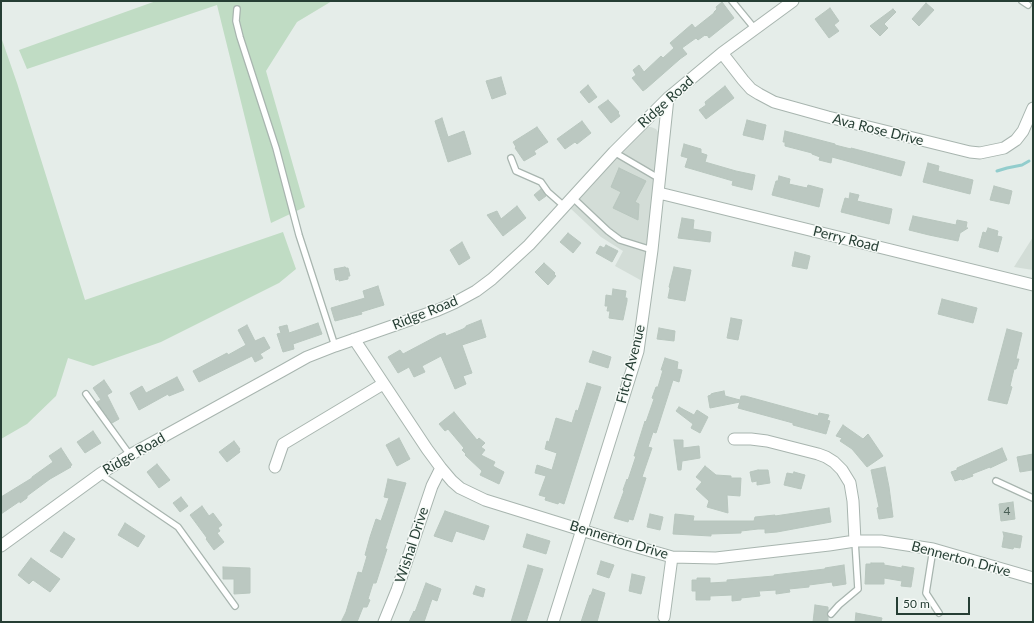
<!DOCTYPE html>
<html>
<head>
<meta charset="utf-8">
<style>
  body { margin:0 }
  #map { position:relative; width:1034px; height:623px; overflow:hidden; background:#e5ede9; font-family:Lato,sans-serif }
  canvas { display:block }
  .frame { position:absolute; inset:0; border:2px solid #263e34; pointer-events:none }
  .scale { position:absolute; left:896px; top:597px; width:74px; height:18px; box-sizing:border-box; border:2px solid #263e34; border-top:0; padding-left:5px; font-size:12px; line-height:14px; white-space:nowrap; color:#263e34; -webkit-text-stroke:3px #f6faf7; paint-order:stroke }
</style>
</head>
<body>
<div id="map">
<canvas width="1034" height="623"></canvas>
<div class="frame"></div>
<div class="scale">50 m</div>
</div>
<script>
const context = document.querySelector('canvas').getContext('2d');
context.lineJoin = 'round';
function fill(path, color) { context.fillStyle = color; context.fill(path, 'evenodd'); }
const poly = rows => new Path2D(rows.map(r => 'M' + r).join(''));
function trace(path, color, width, dash) { context.strokeStyle = color; context.lineWidth = width; context.lineCap = dash ? 'butt' : 'round'; context.setLineDash(dash || []); context.stroke(path); }
function write(font, color, halo, rows, align = 'center') {
  context.font = font + ' Lato,sans-serif'; context.lineWidth = 3; context.setLineDash([]); context.textBaseline = 'middle'; context.strokeStyle = halo; context.fillStyle = color; for (const [text, x, y, turn = 0] of rows) {
    context.save(); context.translate(x, y); context.rotate((+turn || 0) * Math.PI / 180); context.textAlign = isNaN(turn) ? turn : align; if (halo) context.strokeText(text, 0, 0); context.fillText(text, 0, 0); context.restore();
  }
}
fill(poly([
  [646,127,651,127,656,129,661,136,644,282,615,266,623,251,601,237,570,208,590,188,631,141],
  [1033,237,1033,270,1014,267]
]), '#d3ddd7');
fill(poly([
  [156,1,332,1,297,22,266,71,305,207,271,223,217,5,27,69,19,50],
  [1,37,17,83,85,300,283,232,296,269,279,283,161,342,93,366,68,358,56,396,27,424,1,439]
]), '#c0dcc4');
trace(poly([
  [997,171,1007,168,1022,165,1029,161]
]), '#92cdcd', 3);
const building = poly([
  [722,2,734,18,709,38,707,35,706,36,705,35,698,40,696,38,682,48,687,54,680,59,647,88,643,91,632,78,636,75,633,70,639,65,644,72,661,56,663,58,674,48,670,43,692,24,695,28,714,13,714,12,717,9,716,7,722,2],
  [926,3,934,10,919,26,912,19,926,3],
  [830,8,839,21,834,25,839,31,829,38,815,19,830,8],
  [893,9,896,12,884,24,888,28,880,36,870,26,893,9],
  [501,77,506,94,492,99,486,81,501,77],
  [588,85,597,97,589,103,580,92,588,85],
  [725,86,734,98,706,119,699,110,706,105,705,102,725,86],
  [608,100,619,112,618,113,620,116,611,123,598,107,608,100],
  [442,118,448,137,464,131,471,154,448,162,435,121,442,118],
  [747,120,766,125,763,140,743,135,747,120],
  [582,121,591,133,577,144,575,142,565,149,557,139,582,121],
  [537,127,548,142,534,151,536,154,524,161,515,148,516,147,513,142,537,127],
  [785,131,835,144,835,145,851,149,851,148,905,162,901,176,832,157,831,163,819,160,820,157,812,154,812,153,785,146,785,142,783,142,785,131],
  [684,144,701,149,701,153,707,155,705,162,736,171,755,175,752,190,732,185,733,181,685,167,688,158,681,156,684,144],
  [928,163,939,166,938,171,973,180,970,194,923,182,928,163],
  [619,168,646,181,635,202,639,204,638,220,613,208,621,192,611,187,619,168],
  [779,176,790,179,789,184,807,188,808,185,823,189,819,207,772,195,776,181,778,181,779,176],
  [994,186,1012,191,1009,204,990,200,994,186],
  [541,189,546,196,539,201,534,195,541,189],
  [850,193,859,195,857,201,892,209,889,224,841,212,845,198,849,199,850,193],
  [517,206,526,218,503,236,487,215,497,211,501,219,517,206],
  [913,216,956,225,957,220,967,222,966,228,968,228,960,233,958,241,929,235,909,230,913,216],
  [682,218,694,220,693,229,711,232,710,242,678,238,682,218],
  [988,228,998,231,997,236,1002,237,998,252,979,247,983,232,986,233,988,228],
  [568,233,581,243,573,253,560,242,568,233],
  [462,242,470,258,459,265,450,250,462,242],
  [606,245,618,251,612,262,596,253,600,246,604,248,606,245],
  [795,252,810,256,807,269,792,266,795,252],
  [544,263,555,273,554,274,556,276,548,285,535,272,544,263],
  [345,267,346,268,348,268,350,276,348,276,348,279,339,281,339,279,336,280,334,269,345,267],
  [674,267,691,270,685,301,668,298,670,288,669,287,674,267],
  [378,286,384,305,361,312,362,314,335,321,331,308,365,298,363,291,378,286],
  [613,289,626,291,625,298,627,298,627,301,623,320,609,318,610,311,607,311,608,306,605,306,606,295,612,296,613,289],
  [942,299,977,308,973,323,938,314,942,299],
  [731,318,742,320,738,340,727,338,731,318],
  [481,320,486,337,462,345,472,373,463,376,466,384,455,389,441,356,422,366,425,372,414,377,409,367,398,373,388,357,400,350,403,354,439,335,445,333,446,336,463,329,466,327,466,326,481,320],
  [318,323,322,334,293,344,294,349,283,352,277,334,281,333,279,327,287,325,289,333,318,323],
  [247,325,255,341,264,337,270,348,260,354,263,358,255,362,252,356,199,382,193,371,227,353,228,355,246,345,238,330,247,325],
  [659,328,675,331,674,341,657,339,659,328],
  [1007,329,1022,333,1016,359,1019,359,1016,369,1014,369,1010,386,1012,387,1007,404,988,400,1007,329],
  [593,351,611,357,608,368,589,362,593,351],
  [665,358,678,362,677,369,682,370,679,382,673,380,657,430,656,433,653,432,648,447,652,448,642,477,646,478,633,520,629,519,628,522,614,518,624,491,623,490,627,479,628,480,636,456,634,456,645,421,646,422,654,399,652,398,656,387,658,387,663,370,661,370,665,358],
  [177,377,184,390,169,396,168,394,139,410,130,393,142,386,146,393,177,377],
  [104,380,112,392,107,395,119,419,112,423,98,404,97,402,101,400,93,388,104,380],
  [587,383,601,387,564,504,559,502,558,504,545,500,546,497,539,495,546,476,535,473,537,465,552,470,557,453,545,449,547,441,549,442,556,418,572,423,576,410,578,411,587,383],
  [724,391,725,396,740,400,741,396,745,396,818,416,819,413,829,415,827,420,830,421,826,434,793,425,793,423,738,408,740,402,710,408,708,396,711,395,711,394,714,393,724,391],
  [679,407,694,415,697,410,708,417,700,433,691,428,693,424,676,411,679,407],
  [454,412,477,440,479,438,485,443,481,447,485,450,481,455,495,462,493,466,504,472,499,484,480,475,482,471,465,455,466,454,462,450,464,448,448,429,445,431,439,424,454,412],
  [843,425,863,439,868,434,883,456,867,467,852,449,840,441,842,438,836,436,843,425],
  [93,431,101,443,85,453,77,442,93,431],
  [399,438,410,459,397,466,386,445,399,438],
  [674,440,683,440,683,448,699,446,700,458,682,461,681,470,678,470,674,440],
  [234,441,240,449,239,450,240,452,227,462,219,452,234,441],
  [61,448,72,465,70,466,71,467,50,479,27,496,27,498,20,503,20,501,1,514,1,497,32,478,32,477,53,462,49,456,61,448],
  [1002,448,1007,460,990,468,990,467,972,474,973,476,962,480,961,479,955,481,951,472,957,470,957,468,1002,448],
  [1033,454,1033,468,1032,468,1032,470,1020,472,1017,457,1033,454],
  [157,464,170,480,159,488,147,472,157,464],
  [705,466,716,475,731,476,731,478,741,478,740,496,727,495,728,513,707,507,709,501,696,489,702,482,696,477,705,466],
  [885,467,889,487,893,517,879,519,877,508,879,507,871,470,885,467],
  [758,470,768,470,770,483,757,485,757,481,752,482,750,472,758,470],
  [794,472,805,475,801,489,784,485,787,473,793,474,794,472],
  [388,479,406,483,385,549,387,549,376,583,373,583,368,599,370,600,367,607,363,607,357,622,341,622,346,612,358,572,362,573,367,556,365,555,370,537,376,519,381,521,389,498,384,497,388,479],
  [181,497,188,506,180,512,173,503,181,497],
  [1013,502,1015,519,1001,521,999,504,1013,502],
  [202,506,209,516,213,513,222,525,218,528,220,531,217,533,224,542,214,550,206,539,207,538,190,515,202,506],
  [829,508,831,522,777,532,765,533,765,529,758,529,741,531,741,533,711,534,711,536,673,534,675,514,694,516,693,521,754,521,755,517,775,515,775,516,829,508],
  [445,511,489,526,484,540,456,531,452,542,434,536,445,511],
  [650,514,663,517,660,530,647,527,650,514],
  [125,523,145,536,138,547,118,535,125,523],
  [64,532,75,539,62,558,50,551,64,532],
  [1003,532,1022,536,1020,548,1014,547,1013,549,1002,547,1004,536,1003,532],
  [527,534,550,541,546,554,523,547,527,534],
  [31,558,60,579,50,592,33,580,29,584,18,575,31,558],
  [601,561,614,565,609,578,597,574,601,561],
  [871,563,884,563,884,565,902,568,902,566,914,568,911,587,901,586,902,581,884,578,884,584,865,584,866,564,871,564,871,563],
  [528,565,543,569,539,582,526,622,511,622,528,565],
  [844,565,846,584,833,586,832,582,809,585,809,587,789,589,790,592,776,594,776,590,759,591,760,596,741,598,741,600,732,601,732,595,710,596,710,600,696,600,696,591,692,591,692,580,697,580,697,578,710,578,710,583,727,582,727,580,774,576,774,575,825,569,825,568,844,565],
  [223,567,250,568,250,593,234,594,234,579,223,579,223,567],
  [632,574,645,577,641,594,629,591,632,574],
  [426,583,441,589,437,601,432,599,424,622,409,622,414,611,415,612,426,583],
  [476,586,485,589,483,597,473,594,476,586],
  [593,589,605,593,597,622,581,622,590,595,591,595,593,589],
  [815,605,828,607,828,622,813,622,815,605],
  [856,613,882,618,881,622,855,622,856,613]
]);
fill(building, '#bbc8c1');
trace(building, '#b8c6be', 1);
const service = poly([
  [732,1,755,29],
  [1022,1,1028,5],
  [237,9,236,21,240,37,276,148,299,235,335,346],
  [614,152,660,179],
  [511,158,516,171,541,182,548,192,564,206],
  [572,197,608,231,620,240,652,250],
  [86,394,130,455],
  [100,474,178,527,235,606],
  [996,481,1033,498],
  [933,549,926,593,939,613],
  [831,614,839,605,858,589,855,541]
]);
const minor = poly([
  [722,53,743,80,751,89,759,94,774,102,828,117,970,152,980,153,1004,148,1016,140,1023,131,1033,108],
  [659,193,1033,285],
  [354,339,427,449,441,468,452,481,460,488,485,500,620,542,672,557,716,558,829,545,855,541,881,541,933,549,1033,578],
  [734,439,751,439,767,441,818,454,826,457,834,462,842,470,850,483,853,501,855,541],
  [275,467,283,444,383,384],
  [1,546,100,474,130,455,282,371,307,357,335,346,438,310,454,303,476,291,492,279,529,245,614,152,668,98,722,53,793,1],
  [664,617,672,557],
  [384,622,397,590,432,486,441,468],
  [553,622,638,351,652,250,668,98]
]);
trace(service, '#a8b5af', 8);
trace(minor, '#a8b5af', 13);
trace(service, '#fff', 5.5);
trace(minor, '#fff', 11);
write('12px', '#4b6057', null, [
  ["4",1007,511]
]);
write('14px', '#263e34', '#f6faf7', [
  ["Ridge Road",666,102,-42],
  ["Ava Rose Drive",878,130,14],
  ["Perry Road",846,239,14],
  ["Ridge Road",425,313,-22],
  ["Fitch Avenue",631,364,-76],
  ["Ridge Road",134,454,-30],
  ["Bennerton Drive",619,540,17],
  ["Wishal Drive",412,545,-72],
  ["Bennerton Drive",961,559,15]
]);
</script>
</body>
</html>
